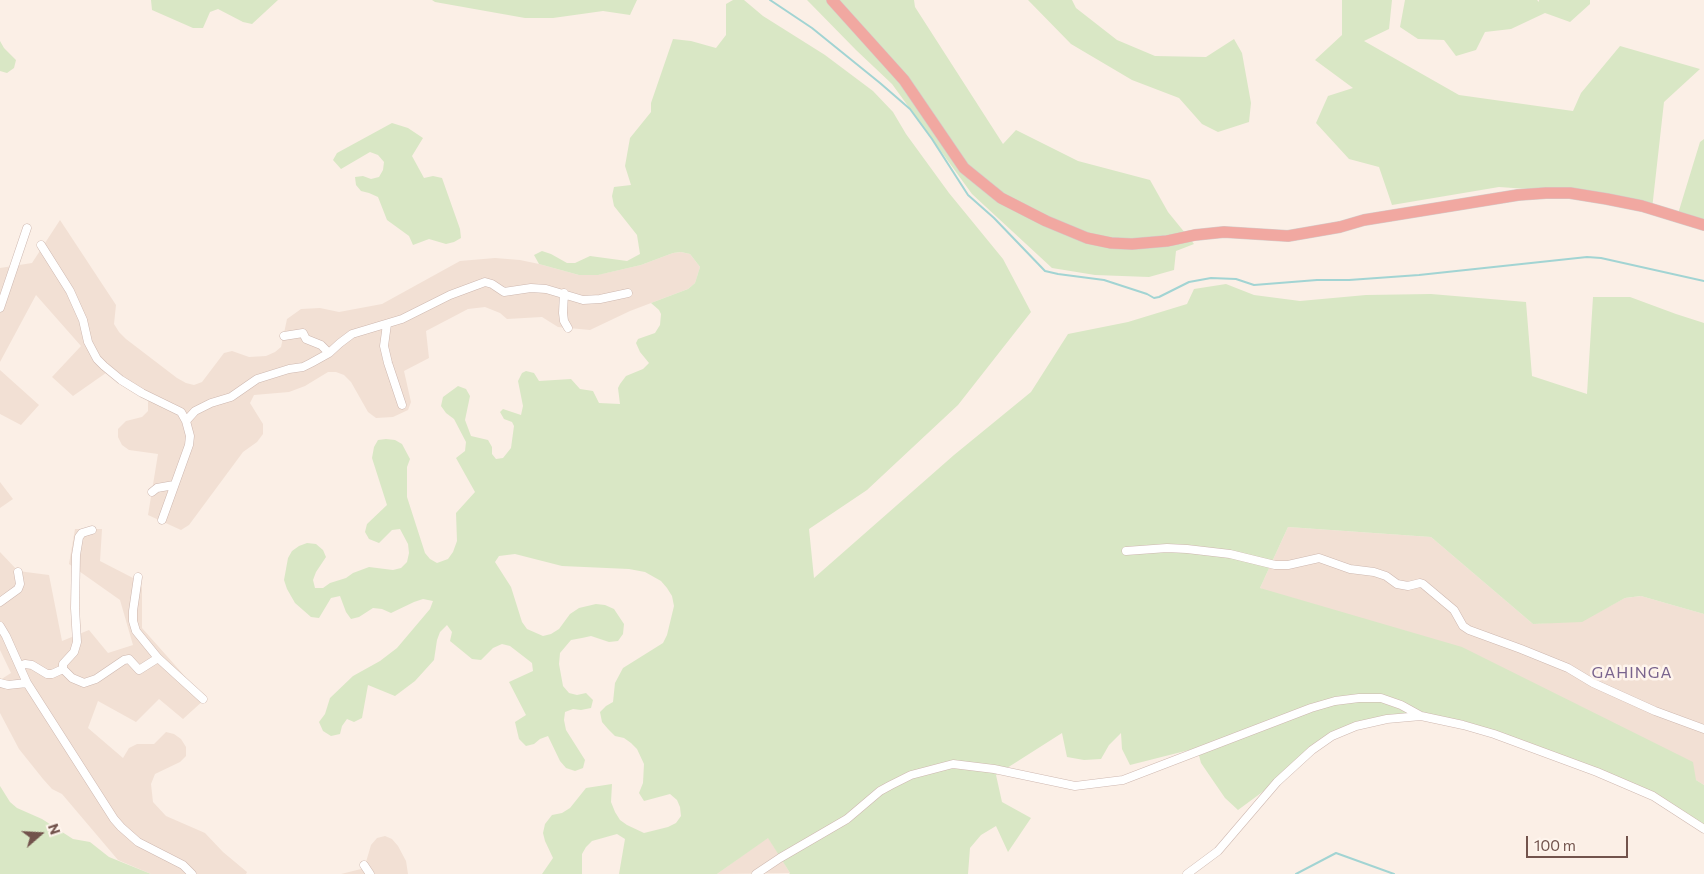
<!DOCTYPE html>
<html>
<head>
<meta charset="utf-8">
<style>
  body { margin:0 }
  #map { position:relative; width:1704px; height:874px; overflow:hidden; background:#fbefe6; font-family:Commissioner,sans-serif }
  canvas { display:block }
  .north { position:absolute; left:15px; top:809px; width:50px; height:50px; -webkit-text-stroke:4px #fef4ec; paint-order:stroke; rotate:71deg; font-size:14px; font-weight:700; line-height:20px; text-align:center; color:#72534c }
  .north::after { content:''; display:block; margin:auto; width:18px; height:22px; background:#72534c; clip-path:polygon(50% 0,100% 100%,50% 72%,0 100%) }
  .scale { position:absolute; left:1526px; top:836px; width:102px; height:22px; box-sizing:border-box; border:2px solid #72534c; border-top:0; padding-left:6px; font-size:15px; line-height:18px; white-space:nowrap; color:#72534c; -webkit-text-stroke:4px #fef4ec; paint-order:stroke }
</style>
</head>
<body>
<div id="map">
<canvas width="1704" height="874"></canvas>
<div class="north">N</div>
<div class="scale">100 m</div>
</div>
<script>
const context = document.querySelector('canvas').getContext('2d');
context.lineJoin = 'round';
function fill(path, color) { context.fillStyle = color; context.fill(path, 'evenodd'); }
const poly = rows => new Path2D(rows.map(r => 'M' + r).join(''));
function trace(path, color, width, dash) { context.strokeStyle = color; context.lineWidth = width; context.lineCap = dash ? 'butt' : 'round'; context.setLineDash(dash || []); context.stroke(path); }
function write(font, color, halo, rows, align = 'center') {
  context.font = font + ' Commissioner,sans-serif'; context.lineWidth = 5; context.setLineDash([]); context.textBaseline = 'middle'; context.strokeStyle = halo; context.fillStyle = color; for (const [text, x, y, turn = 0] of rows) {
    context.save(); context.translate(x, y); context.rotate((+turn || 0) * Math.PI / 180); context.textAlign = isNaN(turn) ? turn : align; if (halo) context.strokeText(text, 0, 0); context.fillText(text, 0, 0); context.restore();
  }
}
fill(poly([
  [60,220,116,305,114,324,119,332,126,339,177,378,186,383,194,385,202,382,224,353,232,351,249,357,266,356,275,352,281,347,287,319,301,309,320,308,339,312,382,304,460,261,495,258,520,260,539,264,579,275,597,275,641,265,673,253,681,252,690,254,700,267,695,283,688,289,630,311,590,330,558,327,542,317,507,319,500,313,485,307,468,309,426,331,429,358,404,371,411,402,408,410,393,417,376,418,368,412,351,382,344,375,336,372,328,372,305,386,289,392,254,395,250,403,263,424,263,434,257,442,243,452,189,525,181,530,148,515,158,454,129,450,122,445,118,437,118,429,126,421,142,417,148,411,148,401,144,393,113,368,73,396,52,377,81,346,36,295,0,362,0,268,32,263],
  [0,370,39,405,21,425,0,414],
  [0,482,13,499,0,508],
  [1288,527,1431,537,1533,624,1582,621,1625,598,1641,596,1704,614,1704,785,1696,780,1260,588],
  [75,529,102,529,100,561,133,578,142,587,142,628,205,699,183,719,159,699,136,722,98,701,88,728,123,758,129,748,137,744,154,744,166,732,174,734,181,739,186,747,186,756,180,762,155,774,151,784,153,802,166,816,205,833,223,852,247,872,246,874,151,874,118,860,62,794,52,789,43,779,19,749,0,713,0,680,11,673,0,650,0,552,18,571,49,575,62,641,89,630,108,653,133,645,120,600,69,564],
  [385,836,392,839,398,846,406,861,408,874,341,874,361,869,366,862,371,845,377,838],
  [768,837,790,873,717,874]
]), '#f2e0d4');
fill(poly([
  [151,0,278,0,252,24,243,22,218,9,210,12,203,28,193,28,152,10],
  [432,0,637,0,630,15,603,11,553,18,525,18,435,2],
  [733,0,744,0,763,16,825,55,873,91,893,112,906,134,949,193,1003,259,1031,312,958,405,867,490,809,529,814,578,954,455,1031,392,1068,334,1128,322,1187,304,1194,289,1226,284,1254,295,1300,301,1366,295,1431,294,1526,302,1532,376,1587,394,1593,297,1630,297,1676,314,1704,323,1704,614,1641,596,1625,598,1582,622,1533,624,1431,537,1288,527,1260,588,1462,647,1693,762,1696,780,1704,785,1704,829,1653,796,1494,734,1421,716,1387,719,1332,736,1276,782,1238,810,1225,798,1201,763,1197,748,1130,765,1122,749,1121,733,1109,745,1101,759,1084,760,1067,757,1062,733,996,775,1002,802,1031,818,1008,852,996,826,981,835,970,848,968,874,789,874,790,873,768,838,717,874,619,874,625,839,617,834,592,841,586,847,582,854,582,874,542,874,553,858,545,841,543,833,545,824,552,815,562,813,570,808,586,788,612,784,611,802,615,812,620,820,627,825,644,833,668,827,676,823,681,816,680,807,677,800,670,794,644,801,639,793,643,783,644,764,637,749,631,743,624,738,615,736,608,729,602,722,600,712,606,706,613,702,615,683,623,668,663,643,667,635,674,606,672,596,667,588,661,581,645,572,629,569,562,566,515,554,499,556,495,562,511,587,522,622,527,629,543,636,551,634,559,629,570,614,579,608,596,604,605,605,614,609,624,624,623,634,618,641,609,642,591,636,582,638,571,640,560,653,559,664,563,686,569,693,577,695,586,693,593,700,591,708,581,710,573,709,565,712,564,720,566,730,585,760,583,768,575,771,566,768,560,761,548,736,540,739,534,744,526,746,519,739,515,722,526,715,509,682,533,671,532,663,510,646,502,644,493,648,481,660,472,659,450,641,452,632,447,625,440,632,437,640,434,660,415,681,395,696,368,685,362,718,354,722,347,719,342,726,340,734,331,736,323,731,319,722,325,714,330,698,353,676,380,661,397,648,430,609,433,601,423,599,414,602,391,613,382,609,373,608,359,617,351,619,346,612,340,596,331,598,319,618,311,617,295,603,287,589,284,580,288,558,292,551,299,546,307,543,316,544,323,550,326,557,316,572,313,580,315,588,323,588,330,583,346,578,353,573,369,567,393,570,401,568,407,562,409,553,408,544,400,529,392,530,379,543,369,539,365,532,367,524,387,505,372,458,374,447,378,440,386,439,395,440,402,444,410,459,407,467,407,497,425,553,430,559,437,563,448,559,453,552,457,541,456,513,475,492,456,458,465,451,466,442,454,419,446,413,441,406,443,397,458,386,466,389,470,396,465,420,471,436,488,440,492,447,492,454,496,459,503,458,511,448,514,426,512,422,504,419,500,412,503,409,521,415,523,406,518,381,522,373,526,371,534,373,539,381,571,379,580,389,593,391,599,403,620,404,618,388,620,384,626,376,643,369,649,363,640,352,636,343,638,339,655,333,660,325,661,314,659,310,651,303,688,289,695,283,700,267,690,254,681,252,673,253,641,265,598,275,579,275,539,264,534,255,542,251,551,254,567,263,575,263,590,256,627,261,640,254,637,235,614,206,612,196,614,187,631,185,625,166,630,138,651,112,651,103,673,39,691,41,716,48,726,35,726,4],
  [807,0,914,0,915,7,1003,144,1016,130,1078,161,1150,180,1168,212,1194,244,1176,251,1174,270,1149,277,1095,275,1052,268,972,194,892,84,856,50],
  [1028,0,1072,0,1076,8,1117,40,1155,56,1206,57,1234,39,1242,53,1251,103,1249,122,1218,132,1202,124,1179,98,1132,80,1071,44],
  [1342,0,1392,0,1389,29,1364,41,1459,95,1573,111,1581,93,1620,46,1700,69,1664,102,1652,209,1571,192,1499,187,1392,205,1379,167,1349,159,1316,123,1328,96,1353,88,1315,60,1342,35],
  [1405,0,1537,0,1539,2,1539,0,1590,0,1590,4,1570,22,1545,13,1511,29,1485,32,1476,50,1456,56,1444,40,1418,39,1400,27],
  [0,41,4,48,16,60,14,68,7,73,0,71],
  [392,123,408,128,423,138,412,156,424,178,433,176,442,178,460,229,461,238,454,242,446,244,429,239,413,245,409,236,387,220,378,197,369,193,361,191,356,185,355,177,363,176,371,179,379,177,383,170,384,162,378,155,370,152,341,169,333,160,337,153],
  [1704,139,1704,225,1677,217,1700,142],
  [0,786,10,802,17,808,42,819,73,839,90,842,109,857,151,874,0,874]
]), '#d9e7c5');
trace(poly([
  [770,0,812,28,880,83,910,109,932,139,968,195,994,218,1045,271,1058,274,1104,280,1147,294,1154,298,1159,297,1189,282,1211,278,1236,279,1254,285,1317,280,1349,280,1419,275,1587,257,1601,258,1704,281],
  [1296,874,1336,853,1394,874]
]), '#a2d4d3', 2);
const minor = poly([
  [41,245,70,291,83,320,88,342,97,359,104,366,121,380,142,393,181,412,186,421,190,436,189,445,162,520],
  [564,293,563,313,564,321,568,328],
  [0,308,27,228],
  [387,324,384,346,388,363,402,405],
  [284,336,303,333,306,339,321,345,329,353],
  [186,421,195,411,211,403,231,397,257,379,289,369,303,367,311,363,329,353,340,343,352,334,402,319,450,295,485,282,492,284,504,292,531,288,546,289,583,300,600,299,628,293],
  [152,492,157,488,174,485],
  [1126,551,1167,548,1187,549,1230,554,1275,565,1288,565,1319,558,1350,569,1374,572,1386,576,1397,584,1408,586,1420,583,1423,584,1454,610,1463,626,1469,630,1521,649,1568,668,1593,683,1655,711,1704,729],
  [138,577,133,611,133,621,136,631,158,658,203,699],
  [0,602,18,589,20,584,18,572],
  [0,626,6,636,27,683,114,819,121,827,138,842,183,865,192,874],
  [20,666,25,664,32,665,47,674,52,674,63,669,72,678,84,683,96,679,124,660,129,659,139,670,158,658],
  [63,669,63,664,74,652,77,642,75,608,76,555,79,537,82,533,92,530],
  [0,683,8,685,27,683],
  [364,865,370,874],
  [756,874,780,858,847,819,880,791,891,785,911,775,953,764,994,769,1075,786,1123,780,1311,708,1335,701,1359,698,1381,698,1401,705,1421,716],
  [1187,874,1218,851,1277,782,1312,750,1332,736,1356,726,1387,719,1421,716,1463,725,1494,734,1597,772,1653,796,1704,829]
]);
const highway = poly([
  [832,0,904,80,964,168,1001,198,1046,221,1087,238,1111,243,1132,244,1167,241,1195,235,1224,232,1288,236,1340,227,1364,220,1518,195,1546,193,1570,193,1607,199,1642,206,1704,225]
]);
trace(minor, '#ceb8b0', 9);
trace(highway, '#d5cbc9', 12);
trace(minor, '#fff', 8);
trace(highway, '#f1a8a1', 11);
context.letterSpacing = '1px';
write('16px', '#7a648e', '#fef4ec', [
  ["GAHINGA",1632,673]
]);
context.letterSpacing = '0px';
</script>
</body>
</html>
